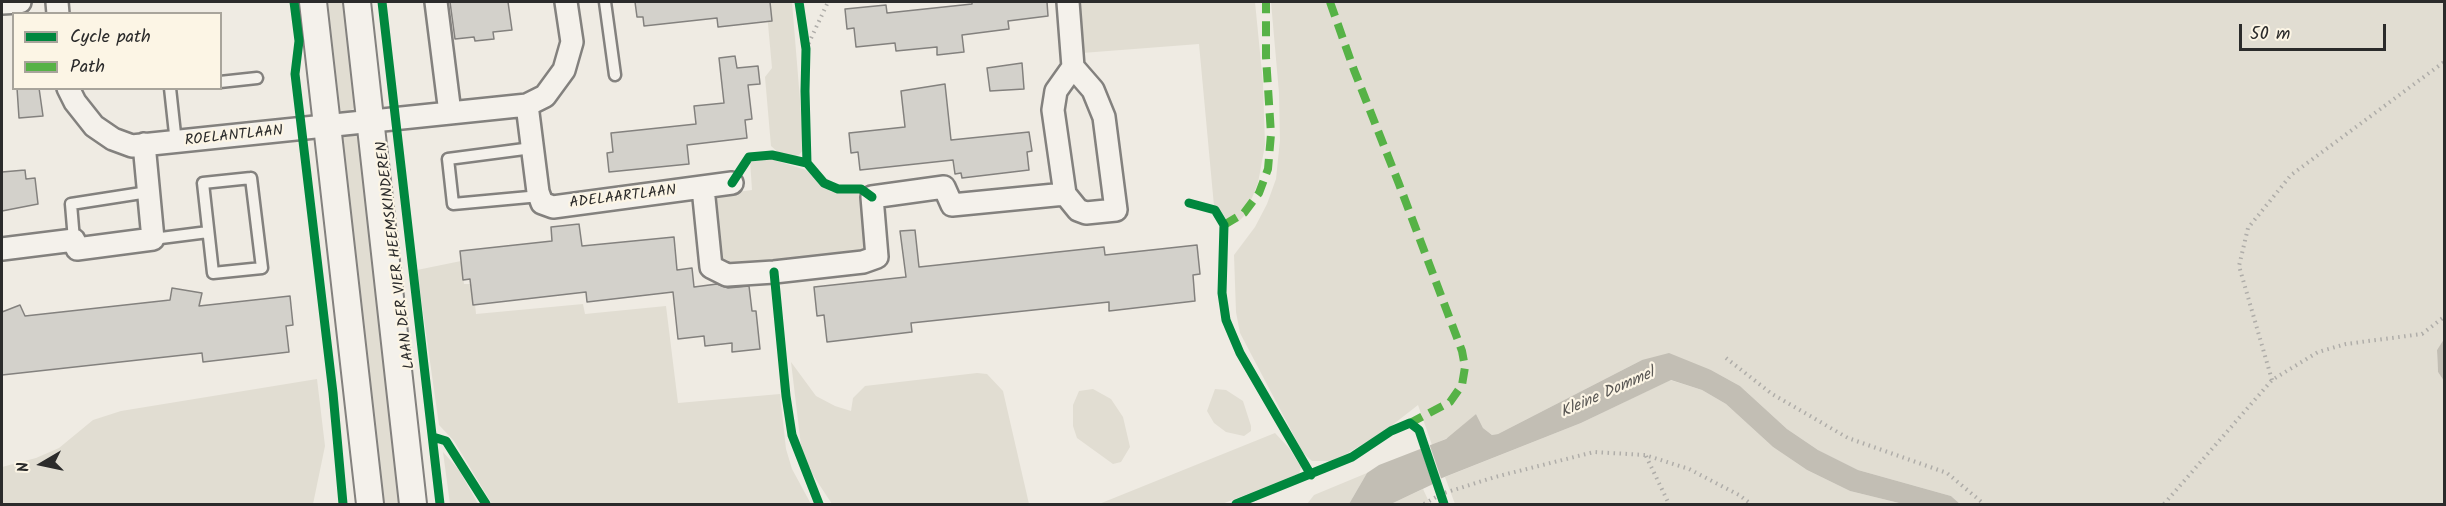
<!DOCTYPE html>
<html>
<head>
<meta charset="utf-8">
<style>
  body { margin:0 }
  #map { position:relative; width:2446px; height:506px; overflow:hidden; background:#efebe3; font-family:Kalam,sans-serif }
  canvas { display:block }
  .frame { position:absolute; inset:0; border:3px solid #2b2b2b; pointer-events:none }
  .legend { position:absolute; left:12px; top:12px; width:210px; height:78px; box-sizing:border-box; background:#fcf5e5; border:2px solid #a8a49b; margin:0; padding:8px 10px; list-style:none; font-size:18px; color:#2b2b2b }
  .legend li { display:flex; align-items:center; gap:12px; height:30px }
  .legend b { width:30px; border:2px solid #a8a49b }
  .north { position:absolute; left:12px; top:434px; width:60px; height:60px; -webkit-text-stroke:4px #fcf5e5; paint-order:stroke; rotate:261deg; font-size:16px; font-weight:700; line-height:24px; text-align:center; color:#2b2b2b }
  .north::after { content:''; display:block; margin:auto; width:21px; height:27px; background:#2b2b2b; clip-path:polygon(50% 0,100% 100%,50% 72%,0 100%) }
  .scale { position:absolute; left:2239px; top:24px; width:147px; height:27px; box-sizing:border-box; border:3px solid #2b2b2b; border-top:0; padding-left:8px; font-size:18px; line-height:21px; white-space:nowrap; color:#2b2b2b; -webkit-text-stroke:4px #fcf5e5; paint-order:stroke }
</style>
</head>
<body>
<div id="map">
<canvas width="2446" height="506"></canvas>
<div class="frame"></div>
<ul class="legend">
<li><b style="height:8px;background:#00873e"></b>Cycle path</li>
<li><b style="height:8px;background:#56b246"></b>Path</li>
</ul>
<div class="north">N</div>
<div class="scale">50 m</div>
</div>
<script>
const context = document.querySelector('canvas').getContext('2d');
context.lineJoin = 'round';
function fill(path, color) { context.fillStyle = color; context.fill(path, 'evenodd'); }
const poly = rows => new Path2D(rows.map(r => 'M' + r).join(''));
function trace(path, color, width, dash) { context.strokeStyle = color; context.lineWidth = width; context.lineCap = dash ? 'butt' : 'round'; context.setLineDash(dash || []); context.stroke(path); }
function write(font, color, halo, rows, align = 'center') {
  context.font = font + ' Kalam,sans-serif'; context.lineWidth = 4.5; context.setLineDash([]); context.textBaseline = 'middle'; context.strokeStyle = halo; context.fillStyle = color; for (const [text, x, y, turn = 0] of rows) {
    context.save(); context.translate(x, y); context.rotate((+turn || 0) * Math.PI / 180); context.textAlign = isNaN(turn) ? turn : align; if (halo) context.strokeText(text, 0, 0); context.fillText(text, 0, 0); context.restore();
  }
}
fill(poly([
  [323,2,351,2,357,106,348,112,339,111,333,104],
  [766,2,792,2,804,149,799,155,792,157,779,153,771,146,765,77,772,68],
  [1076,2,1255,2,1263,83,1265,145,1258,183,1245,215,1238,222,1231,224,1214,206,1199,44,1082,53],
  [1271,2,2444,2,2444,339,2437,350,2438,372,2444,381,2444,504,1960,504,1951,496,1858,470,1818,450,1787,429,1740,386,1711,370,1642,360,1498,434,1492,435,1483,428,1476,414,1452,436,1432,445,1418,405,1386,430,1348,453,1332,461,1312,461,1303,453,1240,333,1236,312,1234,255,1255,227,1267,204,1276,179,1280,140,1279,93],
  [350,134,361,134,408,504,377,504,340,144,343,136],
  [761,159,774,160,806,170,831,192,863,192,867,251,862,254,729,268,723,262,715,195,752,190,750,160],
  [461,261,464,284,473,284,476,314,583,304,585,314,666,306,678,403,780,394,786,449,792,469,811,504,492,504,454,441,439,425,417,270],
  [791,362,816,396,835,406,851,411,853,398,865,386,977,373,987,374,1003,391,1029,504,832,504,809,469,802,454],
  [317,379,325,446,313,504,2,504,2,467,36,458,59,448,93,420,121,411],
  [1670,380,1702,390,1726,404,1773,447,1807,470,1850,491,1903,504,1455,504,1445,477,1581,423],
  [1093,389,1111,399,1123,417,1130,447,1121,462,1113,464,1077,438,1073,426,1073,405,1079,391],
  [1215,389,1226,390,1243,401,1251,426,1251,431,1244,436,1226,432,1214,423,1207,411],
  [1275,433,1289,448,1301,467,1299,474,1222,504,1099,504],
  [443,452,459,470,478,504,450,504],
  [1367,473,1349,504,1307,504,1314,495],
  [1423,489,1430,504,1391,504,1393,503]
]), '#e1ddd2');
fill(poly([
  [2444,339,2444,381,2438,372,2437,350],
  [1669,353,1711,370,1740,386,1787,429,1818,450,1858,470,1951,496,1960,504,1903,504,1850,491,1807,470,1773,447,1726,404,1702,390,1671,380,1581,423,1442,478,1431,485,1391,504,1349,504,1367,473,1379,465,1446,439,1476,414,1483,428,1492,435,1498,434,1642,360]
]), '#c2beb4');
fill(poly([
  [1429,443,1442,481,1434,487,1420,446]
]), '#efebe3');
const building = poly([
  [450,2,508,2,512,30,493,32,494,39,475,41,474,37,455,39,450,2],
  [635,2,770,2,772,21,718,27,717,18,644,26,643,17,637,17,635,2],
  [972,2,1047,2,1048,16,1008,21,1009,29,962,35,964,52,937,55,937,47,896,51,895,43,856,47,854,28,847,29,845,9,886,5,887,13,972,4,972,2],
  [735,56,737,68,758,66,760,84,748,85,752,119,745,120,747,138,687,145,689,164,609,172,607,153,613,152,611,133,696,124,694,106,724,103,719,58,735,56],
  [1022,63,1024,89,990,91,987,68,1022,63],
  [945,84,951,140,1029,132,1032,151,1027,152,1029,170,962,178,961,173,955,174,953,160,860,170,858,152,851,153,849,133,905,127,901,91,945,84],
  [17,88,39,88,43,116,19,118,17,88],
  [25,170,26,179,35,178,38,204,2,211,2,172,25,170],
  [579,224,582,246,674,237,677,270,692,268,694,287,717,284,728,288,749,286,752,311,756,311,760,349,732,352,732,343,705,346,704,336,678,339,673,292,587,302,586,292,473,305,470,279,463,280,460,251,552,241,551,227,579,224],
  [915,230,919,267,1104,247,1105,255,1197,245,1200,274,1193,275,1195,301,1109,311,1109,302,911,323,912,332,827,342,824,315,817,316,814,287,906,277,900,231,915,230],
  [172,288,202,293,199,306,290,296,293,325,286,326,289,352,203,362,202,353,2,375,2,312,20,305,25,316,170,300,172,288]
]);
fill(building, '#d3d1cb');
trace(building, '#83817e', 1.5);
const service = poly([
  [605,2,615,75],
  [220,82,257,78],
  [170,88,176,143],
  [532,148,448,159,453,204,540,196],
  [251,178,262,268,213,273,203,183,251,178],
  [153,239,208,232],
  [74,240,71,204,148,192]
]);
const minor = poly([
  [57,2,58,14],
  [436,2,450,113],
  [2,3,20,2],
  [68,88,75,102,94,126,113,139,132,146,527,105,545,96,564,70,572,42,566,2],
  [527,105,538,192,542,203,553,207,732,183],
  [703,188,711,267,727,275,774,272,863,262,877,257,872,197,944,187,952,205,1065,194,1053,110,1056,91,1073,67,1068,2],
  [1065,194,1078,210,1086,213,1116,210,1104,117,1093,90,1073,67],
  [2,249,74,240,77,249,153,239,144,144]
]);
const tertiary = poly([
  [313,2,370,504],
  [357,2,413,504]
]);
trace(service, '#83817e', 15);
trace(minor, '#83817e', 26);
trace(tertiary, '#83817e', 30);
trace(poly([
  [806,49,828,2],
  [1726,358,1772,394,1848,438,1947,473,1984,504],
  [2272,380,2239,266,2248,228,2291,175,2444,62],
  [1646,456,1669,504],
  [1424,504,1441,494,1495,477,1594,452,1645,455,1689,469,1739,495,1751,504],
  [2164,504,2272,380,2318,352,2346,344,2422,334,2444,317]
]), '#afada9', 4, [1.5, 4.5]);
trace(service, '#f4f1eb', 10);
trace(minor, '#f4f1eb', 21);
trace(tertiary, '#f4f1eb', 26);
trace(poly([
  [1330,2,1354,70,1399,184,1462,351,1465,367,1462,385,1450,402,1410,423],
  [1224,225,1244,213,1259,193,1268,169,1271,134,1266,57,1266,2]
]), '#56b246', 8, [15, 8]);
trace(poly([
  [294,2,299,41,295,74,333,393,343,504],
  [382,2,440,504],
  [807,163,824,183,838,189,861,189,872,197],
  [732,183,749,157,772,155,807,163,805,91,806,49,799,2],
  [1189,203,1215,210,1224,225,1222,293,1226,320,1240,353,1311,475],
  [774,272,786,396,792,435,819,504],
  [433,437,446,441,486,504],
  [1236,504,1352,457,1391,431,1410,423,1419,430,1444,504]
]), '#00873e', 9);
write('15px', '#2b2b2b', '#fcf5e5', [
  ["ROELANTLAAN",234,137,-6],
  ["ADELAARTLAAN",623,198,-7],
  ["LAAN DER VIER HEEMSKINDEREN",397,255,-97]
]);
write('italic 16px', '#595754', '#fcf5e5', [
  ["Kleine Dommel",1608,394,-24]
]);
</script>
</body>
</html>
